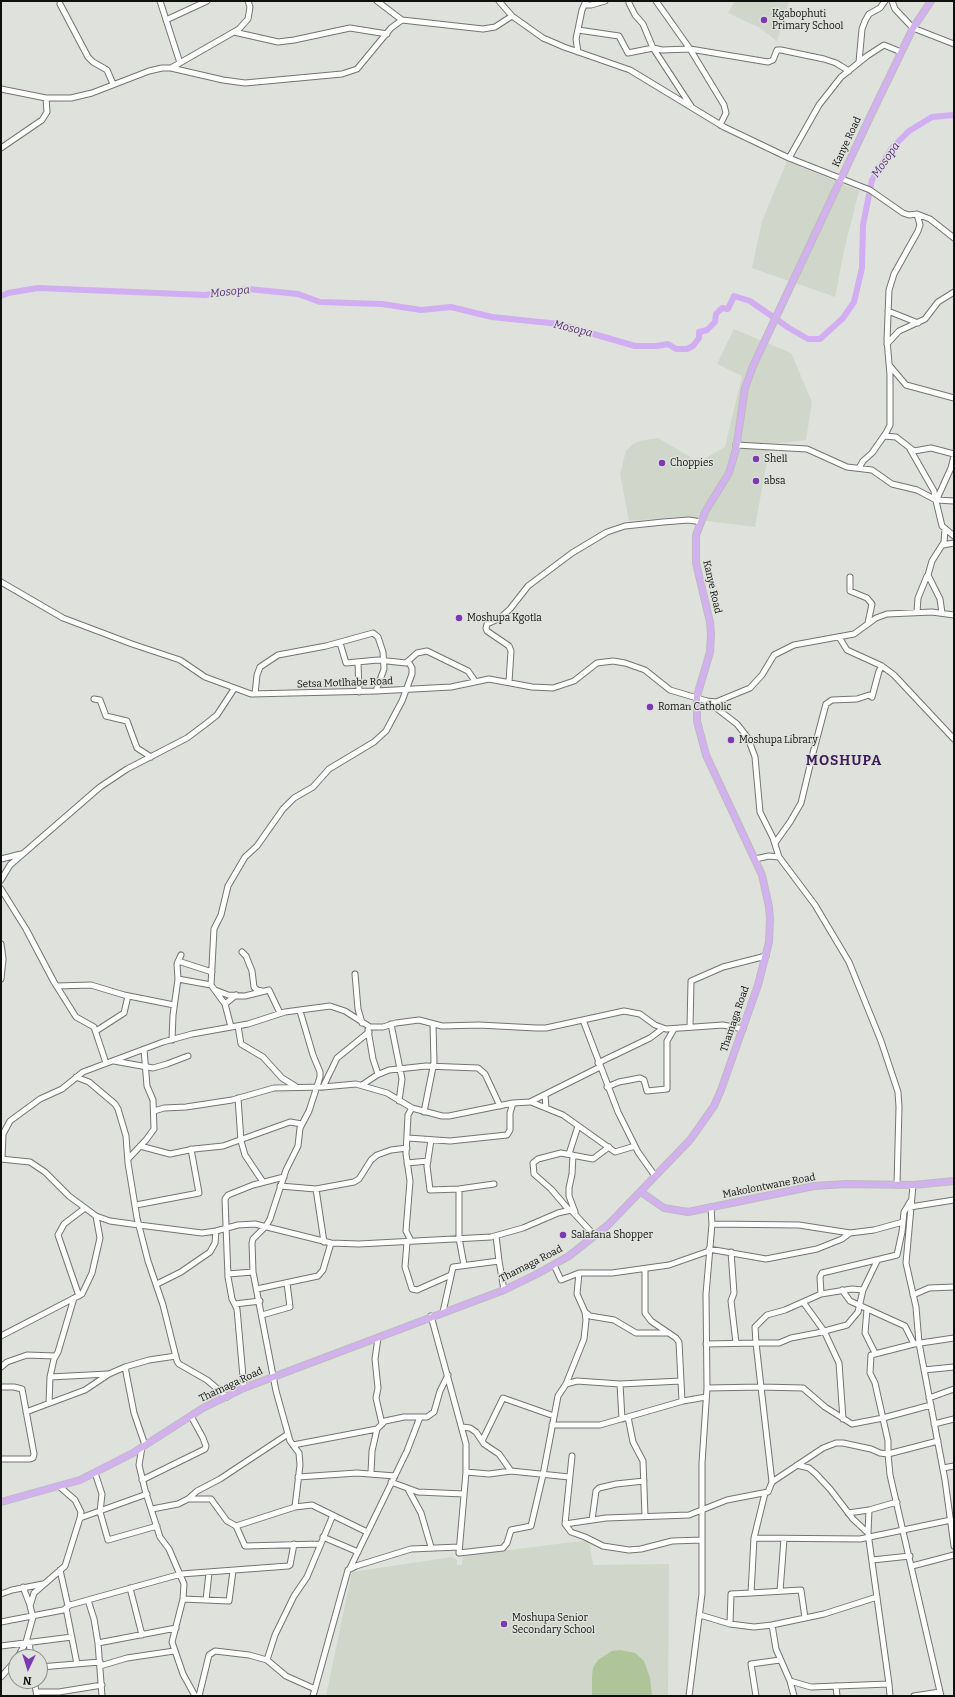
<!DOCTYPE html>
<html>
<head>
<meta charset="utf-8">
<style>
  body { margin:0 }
  #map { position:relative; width:955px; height:1697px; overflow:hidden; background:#dee1dc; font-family:Bitter,serif }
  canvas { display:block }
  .frame { position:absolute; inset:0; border:2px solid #0f0f0e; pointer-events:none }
  .north { position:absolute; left:8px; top:1649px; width:40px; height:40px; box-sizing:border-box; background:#dee1dc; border:1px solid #8b8d8a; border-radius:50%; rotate:184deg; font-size:11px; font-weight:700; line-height:16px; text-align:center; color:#0f0f0e }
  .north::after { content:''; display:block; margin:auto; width:14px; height:18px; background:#7c3aae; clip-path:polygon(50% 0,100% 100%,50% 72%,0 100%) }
</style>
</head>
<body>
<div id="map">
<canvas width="955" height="1697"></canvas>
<div class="frame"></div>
<div class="north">N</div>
</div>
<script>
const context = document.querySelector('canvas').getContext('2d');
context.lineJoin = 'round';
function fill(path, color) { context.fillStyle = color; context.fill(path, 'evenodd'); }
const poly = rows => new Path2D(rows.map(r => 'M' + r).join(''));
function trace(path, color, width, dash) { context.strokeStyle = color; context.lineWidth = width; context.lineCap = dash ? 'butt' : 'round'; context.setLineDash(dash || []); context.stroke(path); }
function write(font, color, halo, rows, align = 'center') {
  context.font = font + ' Bitter,serif'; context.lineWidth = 3; context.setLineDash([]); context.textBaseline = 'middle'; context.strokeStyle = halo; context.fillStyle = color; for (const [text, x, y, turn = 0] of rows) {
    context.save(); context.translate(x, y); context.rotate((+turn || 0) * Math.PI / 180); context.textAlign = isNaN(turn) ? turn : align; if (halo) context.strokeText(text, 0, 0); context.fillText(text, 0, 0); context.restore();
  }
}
fill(poly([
  [731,1,789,1,777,41,760,28,728,13,734,2],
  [787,161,859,191,845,246,835,297,752,268,762,221],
  [734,329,791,353,812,402,806,440,770,444,755,527,676,517,629,521,620,474,626,451,633,444,640,441,658,438,699,462,725,447,742,376,717,364],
  [589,1540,593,1565,669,1564,668,1696,326,1696,352,1572,452,1557,457,1560,457,1565,462,1565,463,1556]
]), '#d1d6ca');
fill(poly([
  [620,1650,635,1653,644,1661,650,1678,652,1696,592,1696,592,1676,593,1668,598,1660,612,1651]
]), '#afc498');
trace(poly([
  [1,296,8,293,38,288,205,295,248,289,298,294,320,302,382,304,421,310,451,307,492,317,559,324,635,346,657,346,668,344,676,349,687,349,693,346,699,338,699,332,707,330,715,322,716,314,722,308,728,309,734,296,750,301,789,328,808,339,820,339,843,318,854,302,862,268,863,225,872,180,891,149,909,131,932,117,954,115]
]), '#d0aef1', 6);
const minor = poly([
  [160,1,180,63],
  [377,1,402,20],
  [499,1,512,16,543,38,564,47,630,70,724,127,789,158,870,190,903,213,909,215,917,214,930,219,954,238],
  [656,1,690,49,724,105,726,113,720,125],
  [892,1,895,9,913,28,954,44],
  [629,3,635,15,643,24,653,48,691,106],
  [60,4,88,57,93,62,107,70,113,84],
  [585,5,591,5,605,1],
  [166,20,207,1],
  [578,30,619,36,628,53,653,48,662,50,690,49,768,62,773,60,777,50,781,50,824,59,836,63,849,71],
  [234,32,278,42,294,40,350,28,387,34],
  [578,52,576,39,582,10,586,1],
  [859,62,862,29,865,21,869,14,880,8,885,1],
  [171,68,239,29,248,19,250,7,248,1],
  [1,89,46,98,71,98,92,93,149,71,162,68,171,68,223,80,245,83,342,74,357,69,391,28,402,20,483,29,495,27,512,16],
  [1,148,42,120,47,112,46,98],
  [789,158,819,105,841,77,867,56,884,45,901,52],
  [888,311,918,323],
  [887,344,899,331,925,319,938,302,954,292],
  [890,366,906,385,954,398],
  [884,436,896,437,914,451,931,448,954,454],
  [736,445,807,449,847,467,872,470,892,484,917,490,936,500,954,501],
  [910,449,934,491,935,499],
  [954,456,951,468,936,501,942,526,954,536],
  [859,468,863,461,872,453,886,433,890,425,890,375,887,340,889,290,894,274,918,231,920,225,917,214],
  [943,545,954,543],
  [850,577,850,591,867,598,872,604,868,623],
  [1,582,63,618,132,644,180,660,205,677,251,694,376,691,451,687,489,679,532,687,553,688,574,681,597,663,613,661,625,663,645,670,670,690,707,701,716,702,750,688,762,675,774,655,794,645,854,634,876,618,887,614,932,612,954,615],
  [917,612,918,598,927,576],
  [942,613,940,599,928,575,932,561,944,542,945,529],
  [839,637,847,650,882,666,894,675,954,739],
  [340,643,346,663,378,660,406,663,417,653,427,651,468,671,475,681],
  [358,662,359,692],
  [509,682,511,651,509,646,487,631,486,628,487,624,500,618,510,609,528,586,572,553,607,532,625,526,663,522,689,520,701,522],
  [255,694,257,675,260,667,278,655,326,646,373,633,378,637,383,652,384,669,376,691],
  [94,699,100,700,106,716,127,721,137,748,151,757],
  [707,701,737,724,748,738,755,757,760,812,773,838,779,857],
  [775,843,790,822,801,803,813,753,826,704,832,700,857,699,869,695,872,697,879,671,882,666],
  [1,859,21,854],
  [755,859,769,856,779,857,815,905,849,962,881,1041,898,1092,899,1107,897,1185],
  [1,880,10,865,100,787,127,769,187,738,207,723,217,715,234,689],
  [1,889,26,929,54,982,76,1017,94,1027,106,1063],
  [1,944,3,959,1,979],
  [242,952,246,956,252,971,254,987,257,990,262,991],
  [178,961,212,972],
  [355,974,358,1009,362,1023],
  [178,979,211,985],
  [57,986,91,985,124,995,174,1005],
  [215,990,228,995,245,996,269,990,280,1013],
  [225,1004,236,995],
  [583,1020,618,1112,638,1152,655,1176],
  [391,1024,402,1079,399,1101],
  [238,1026,241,1044,263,1057,282,1078,295,1086],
  [231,1027,225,1004,211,985,214,929,221,915,228,886,245,857,257,846,283,809,294,798,313,787,329,769,374,742,386,731,402,701,412,674,412,668,408,661],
  [690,1027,691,981,723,967,766,956],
  [368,1030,373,1059,378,1074],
  [96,1031,124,1013,128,996],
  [172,1040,173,1015,178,979,177,964,181,955],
  [114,1061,153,1068,167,1064,188,1056],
  [598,1063,650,1038,662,1029],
  [76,1077,89,1082,115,1104,118,1109,126,1136,128,1163,137,1218,148,1261,163,1305,177,1361,179,1364,207,1380,227,1397],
  [362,1085,377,1075,389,1070,426,1066,478,1068,485,1074,500,1106],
  [323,1087,337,1058,369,1032],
  [607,1087,619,1082,640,1078,644,1080,647,1091,667,1089,667,1041,674,1029],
  [545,1095,546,1108],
  [238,1098,241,1141,245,1155,263,1182],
  [531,1102,563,1115,615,1152,635,1146],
  [154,1111,164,1108,186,1107,232,1100,274,1088,323,1087,356,1084,387,1093,412,1108,442,1116,449,1116,513,1103,530,1102,600,1067],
  [424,1112,434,1062,433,1025],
  [408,1138,450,1141,507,1135,510,1130,510,1113,513,1103],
  [431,1140,427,1166,430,1190,459,1189,494,1184],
  [140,1146,170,1154,194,1149,223,1146,290,1122,302,1124],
  [569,1154,578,1126],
  [573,1155,572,1174,569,1188,569,1196,575,1212],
  [1,1159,30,1162,45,1172,69,1196,96,1216,110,1221,139,1225,202,1233,216,1231,238,1225,255,1224,331,1243,359,1244,491,1237,523,1228,558,1213,571,1210,595,1236],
  [2,1159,3,1134,10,1121,40,1099,62,1089,83,1072,163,1042,192,1034,248,1024,285,1012,330,1006,345,1011,370,1027,383,1027,396,1023,419,1020,442,1026,479,1025,536,1028,546,1028,624,1011,640,1014,655,1025,666,1029,723,1025,743,1029],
  [128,1159,146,1140,154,1129,153,1100,147,1086,144,1049],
  [407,1163,428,1161],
  [913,1185,906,1263,916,1307,919,1343,945,1480,954,1546],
  [280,1186,316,1189,354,1182,359,1179,371,1160,377,1155,391,1150,407,1148],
  [316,1189,324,1242],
  [459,1189,459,1238,464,1265],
  [136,1205,199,1193,191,1149],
  [910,1207,954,1200],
  [569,1210,551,1189,534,1174,533,1163,538,1159,561,1153,593,1159,609,1147],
  [712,1224,799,1225,850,1233,874,1230,903,1222],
  [496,1236,499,1261,504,1290],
  [411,1241,406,1231,410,1181,406,1154,408,1115,412,1108],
  [407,1242,405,1267,412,1289,417,1290,451,1275],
  [709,1249,766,1259,817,1249,842,1239,850,1233],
  [731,1252,734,1293,731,1301,736,1343],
  [554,1265,561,1280,579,1273,612,1273,669,1265,709,1251],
  [645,1269,645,1313,651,1321,676,1338,679,1342,682,1401],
  [228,1274,253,1272],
  [157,1284,181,1272,210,1252,215,1243,216,1231],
  [257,1289,318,1276,323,1270,331,1243],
  [842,1290,850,1301,905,1326,914,1344],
  [863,1290,858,1312,847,1325,817,1333,791,1338,779,1343,756,1343,761,1387,803,1388,825,1407,852,1424,883,1418,931,1405],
  [821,1294,820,1277,822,1273,897,1255,902,1232,904,1212,910,1202],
  [913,1295,929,1288,954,1287],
  [79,1296,58,1235,64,1224,85,1208],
  [803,1302,824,1331,839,1363,843,1419],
  [235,1304,260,1301],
  [867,1309,865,1333,875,1353],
  [443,1312,453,1267,499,1261],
  [585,1312,590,1316,614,1320,636,1333,669,1333],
  [262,1315,290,1307,287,1283],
  [431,1316,466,1444,466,1472,459,1553,503,1548,507,1543,511,1530,531,1526,543,1475,558,1396,566,1384,584,1339,586,1320,585,1312,577,1294,579,1273],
  [1,1336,82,1294,92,1273,100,1238,96,1216],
  [378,1338,375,1359,378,1388,376,1398,382,1424],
  [706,1344,756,1343,755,1327,767,1315,785,1310,821,1294,852,1289,863,1290,877,1261],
  [1,1367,7,1362,27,1355,55,1356],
  [125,1367,134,1413,145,1445],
  [924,1370,954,1367],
  [50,1377,108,1374],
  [566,1384,577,1381,620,1384,681,1381],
  [620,1384,622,1419],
  [1,1387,14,1387,22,1389,34,1454,33,1458,30,1459,1,1459],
  [244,1388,237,1309,232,1299,228,1277,225,1199,228,1195,253,1185,284,1177],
  [929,1398,954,1389],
  [49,1403,50,1377,54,1359,58,1352,74,1298],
  [26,1412,85,1390,109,1374,125,1367,149,1360,176,1356],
  [628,1417,633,1442,643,1461,645,1516],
  [934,1424,954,1419],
  [552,1425,600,1425,683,1401,706,1397],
  [462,1427,470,1428,476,1432,484,1444,499,1454,511,1471],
  [482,1441,503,1398,554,1416],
  [938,1441,888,1454,890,1475,941,1696],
  [293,1445,377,1429,385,1421,404,1417,427,1417,434,1412,440,1391,448,1375],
  [142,1447,139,1465,145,1490,160,1537,169,1549,184,1584,183,1599,172,1642,183,1674,195,1696],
  [572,1456,565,1524,571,1532,585,1537,603,1546,629,1550,641,1549,672,1541,702,1540],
  [797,1465,809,1468,816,1474,830,1489,853,1519,868,1533],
  [943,1468,954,1466],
  [466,1472,489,1474,511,1471,569,1477],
  [95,1473,102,1494,100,1512,108,1540,157,1526],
  [371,1473,372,1451,377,1429],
  [298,1477,357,1473,395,1476],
  [142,1480,205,1449,206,1446,203,1438,191,1416],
  [391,1482,418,1492,464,1494],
  [772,1482,823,1448,836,1443,843,1443,871,1449,880,1453,888,1454,888,1441,875,1383,870,1373,871,1355,914,1344,954,1338],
  [408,1489,421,1513,431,1547],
  [188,1499,211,1499,227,1521,236,1526,245,1546,320,1544],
  [295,1507,300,1465,299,1453,290,1441,276,1391,253,1272,252,1243,253,1239,266,1226,270,1219,286,1170,298,1146,300,1128,309,1111,320,1077,320,1072,313,1055,300,1011],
  [152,1509,178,1504,188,1499,197,1491,220,1479,288,1434],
  [848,1513,869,1510,897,1502],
  [80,1518,147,1494],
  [592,1520,596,1491,599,1488,616,1484,644,1481],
  [565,1524,606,1518,689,1515,727,1500,768,1492,772,1482,761,1387,707,1388],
  [236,1526,295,1507,312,1505,367,1532],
  [323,1537,358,1552],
  [754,1538,765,1493],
  [872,1560,910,1556],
  [912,1566,954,1555],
  [350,1568,407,1451,420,1417],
  [60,1570,68,1606],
  [23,1587,30,1605],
  [130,1588,142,1635],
  [780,1591,784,1539],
  [751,1593,801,1590,805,1618],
  [1,1594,12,1590,43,1584],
  [183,1599,229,1601,233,1571],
  [88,1600,94,1619,98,1643,102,1696],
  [206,1600,209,1573],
  [66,1608,77,1664],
  [700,1615,730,1624,731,1594,751,1593,754,1538,860,1539,951,1520],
  [1,1622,63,1610,70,1605,181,1574,288,1566,290,1565,294,1544],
  [730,1624,754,1627,772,1625,776,1649,790,1681,811,1687,889,1684,868,1533,869,1510],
  [772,1625,824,1614,877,1597],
  [29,1642,31,1657],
  [98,1643,176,1628],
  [1,1646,72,1637],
  [18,1657,26,1642,31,1624,33,1617,30,1606,34,1593,65,1566,80,1518,81,1512,75,1500,60,1487],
  [267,1660,275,1635,294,1596,307,1577,333,1515],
  [100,1666,127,1658,174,1651],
  [40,1667,100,1662],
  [1,1677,16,1660],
  [34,1681,37,1696],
  [790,1681,794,1696],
  [889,1684,890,1696],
  [836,1686,837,1696],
  [37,1692,59,1692,102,1685],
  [199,1696,209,1655,215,1651,249,1655,267,1660,286,1676,315,1689],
  [313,1696,348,1570,356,1566,411,1549,459,1547],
  [689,1696,702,1594,702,1463,707,1388,706,1294,712,1224,711,1207],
  [756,1696,751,1664,780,1660],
  [914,1696,940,1692]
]);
const major = poly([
  [641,1192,664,1208,688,1212,814,1186,846,1184,913,1185,954,1181],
  [1,1502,80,1480,133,1453,203,1408,244,1388,504,1290,537,1274,569,1256,608,1225,690,1140,714,1106,721,1090,758,985,769,942,770,919,769,907,762,875,706,755,697,721,697,696,710,652,711,634,710,622,696,563,696,535,705,512,729,473,736,449,745,388,753,366,870,117,913,28,931,1]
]);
trace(minor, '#737570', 7);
trace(major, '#bcbcbc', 8);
trace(minor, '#fff', 5);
trace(major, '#d2b1ef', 6);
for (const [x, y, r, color] of [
  [764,20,4,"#7c3aae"],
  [756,459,4,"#7c3aae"],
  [662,463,4,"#7c3aae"],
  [756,481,4,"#7c3aae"],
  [459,618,4,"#7c3aae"],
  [650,707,4,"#7c3aae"],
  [731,740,4,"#7c3aae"],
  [563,1235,4,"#7c3aae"],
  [504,1624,4,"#7c3aae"]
]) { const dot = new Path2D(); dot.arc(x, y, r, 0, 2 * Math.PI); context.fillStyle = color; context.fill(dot); trace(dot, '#dee1dc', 1.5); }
write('10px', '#0f0f0e', '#dee1dc', [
  ["Kgabophuti",772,14],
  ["Primary School",772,26],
  ["Shell",764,459],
  ["Choppies",670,463],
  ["absa",764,481],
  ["Moshupa Kgotla",467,618],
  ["Roman Catholic",658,707],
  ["Moshupa Library",739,740],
  ["Salafana Shopper",571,1235],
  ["Moshupa Senior",512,1618],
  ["Secondary School",512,1630]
], 'left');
write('10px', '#0f0f0e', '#dee1dc', [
  ["Kanye Road",847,142,-65],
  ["Kanye Road",712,587,77],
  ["Setsa Motlhabe Road",345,683,-2],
  ["Thamaga Road",735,1019,-71],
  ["Makolontwane Road",769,1186,-11],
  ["Thamaga Road",531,1264,-27],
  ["Thamaga Road",231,1385,-25]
]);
write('italic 11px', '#592d7b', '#dee1dc', [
  ["Mosopa",886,160,-55],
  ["Mosopa",230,292,-6],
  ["Mosopa",573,329,14]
]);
context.letterSpacing = '1px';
write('bold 14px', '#3d1e56', '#dee1dc', [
  ["MOSHUPA",844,761]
]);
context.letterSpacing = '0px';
</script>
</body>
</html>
